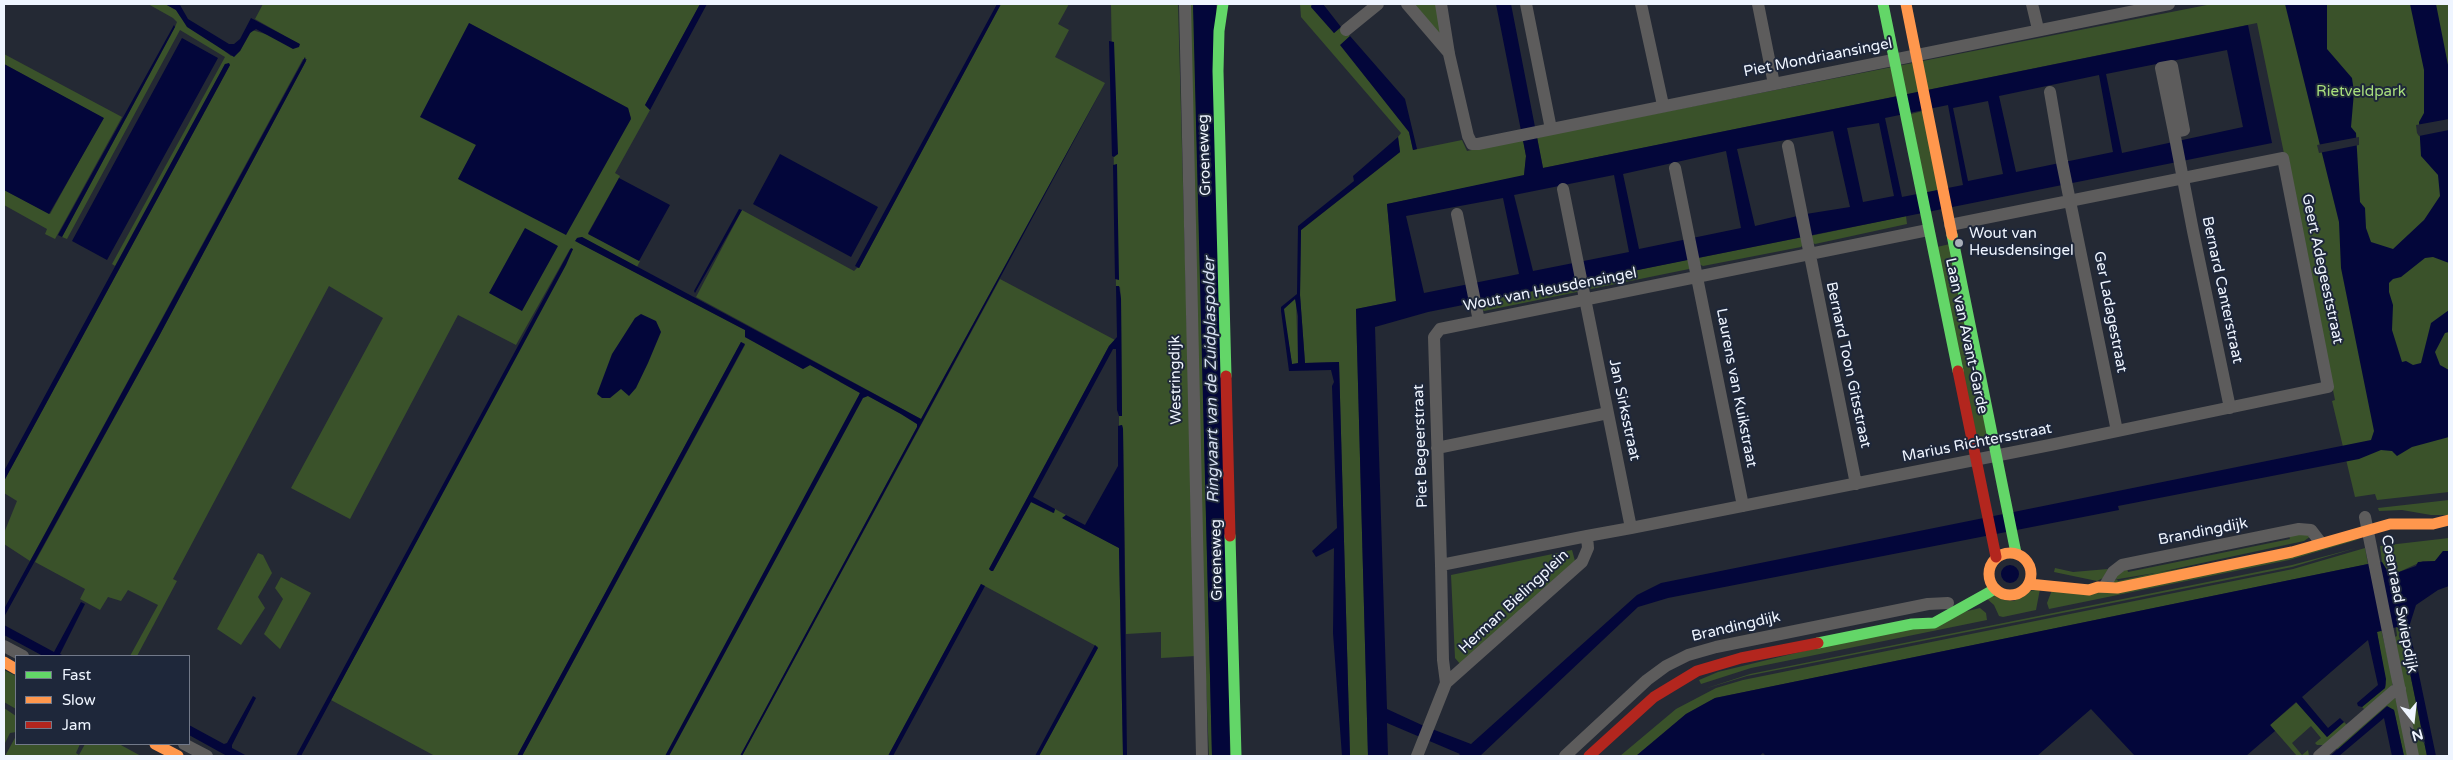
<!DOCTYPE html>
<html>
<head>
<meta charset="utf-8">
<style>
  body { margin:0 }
  #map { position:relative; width:2453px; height:760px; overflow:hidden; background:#242934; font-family:"Varela Round",sans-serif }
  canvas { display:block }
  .frame { position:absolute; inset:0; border:5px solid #eff5ff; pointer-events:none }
  .legend { position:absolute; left:15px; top:655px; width:175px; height:90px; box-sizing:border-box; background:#1e273a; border:1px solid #727989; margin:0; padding:6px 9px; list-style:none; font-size:15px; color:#eff5ff }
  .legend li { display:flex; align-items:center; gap:10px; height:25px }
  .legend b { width:25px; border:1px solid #727989 }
  .north { position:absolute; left:2388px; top:695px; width:50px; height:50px; -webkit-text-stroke:4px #1e273a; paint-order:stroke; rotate:164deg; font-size:14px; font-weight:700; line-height:20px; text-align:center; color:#eff5ff }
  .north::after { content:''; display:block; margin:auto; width:18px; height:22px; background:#eff5ff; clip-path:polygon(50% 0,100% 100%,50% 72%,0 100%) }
</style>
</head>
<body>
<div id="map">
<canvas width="2453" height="760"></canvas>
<div class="frame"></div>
<ul class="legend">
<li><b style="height:6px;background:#63d668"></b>Fast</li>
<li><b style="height:6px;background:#ff974d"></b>Slow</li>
<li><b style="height:6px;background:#b3261e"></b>Jam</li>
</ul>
<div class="north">N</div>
</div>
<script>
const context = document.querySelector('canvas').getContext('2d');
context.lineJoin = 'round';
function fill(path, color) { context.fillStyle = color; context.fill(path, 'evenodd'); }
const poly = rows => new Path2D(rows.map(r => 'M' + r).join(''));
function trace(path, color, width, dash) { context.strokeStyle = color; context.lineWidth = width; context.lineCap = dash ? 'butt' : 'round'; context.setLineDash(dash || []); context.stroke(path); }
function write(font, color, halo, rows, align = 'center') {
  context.font = font + ' "Varela Round",sans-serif'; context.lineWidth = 4; context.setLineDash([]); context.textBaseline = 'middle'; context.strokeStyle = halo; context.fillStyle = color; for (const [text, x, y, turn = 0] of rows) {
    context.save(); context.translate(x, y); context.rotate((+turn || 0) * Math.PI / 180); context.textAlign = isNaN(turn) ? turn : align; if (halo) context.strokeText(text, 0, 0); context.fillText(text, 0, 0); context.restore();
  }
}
fill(poly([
  [148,4,165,4,176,10,180,16,231,56,240,51,252,30,299,44,255,19,263,4,700,4,645,105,650,110,615,173,620,176,588,233,640,261,637,267,582,237,577,238,579,243,745,330,745,337,803,369,810,365,837,378,840,382,860,393,859,395,868,396,901,414,917,424,917,427,740,756,522,756,745,345,741,342,517,756,435,756,331,700,573,249,570,249,516,345,458,315,350,519,291,488,383,318,329,286,173,579,177,581,137,656,130,656,158,605,128,590,121,601,108,597,100,610,80,599,85,589,35,562,158,338,307,59,303,59,30,561,4,544,4,533,17,501,4,493,4,481,230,65,225,64,115,266,112,264,225,57,180,30,67,239,62,237,175,27,177,22,173,18],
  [469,23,628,108,631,118,458,179,476,145],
  [1001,4,1069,4,1058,24,1069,30,1055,57,1105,83,921,419,696,297,742,210,854,271,857,268,859,268],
  [1111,4,1178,4,1196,656,1161,658,1161,632,1126,634,1123,429,1122,425,1119,426,1119,416,1122,416,1121,299,1120,287,1116,286],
  [1188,4,1193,4,1194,21,1212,756,1209,756,1205,660],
  [1300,4,1312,4,1311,7,1334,33,1341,27,1350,36,1341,45,1409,132,1413,150,1462,140,1467,151,1523,139,1526,156,1524,176,1387,204,1396,301,1356,309,1368,756,1350,756,1339,362,1305,363,1300,295,1301,230,1400,152,1398,137,1401,133,1301,17],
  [1411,4,1436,4,1441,35],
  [2212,4,2449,4,2449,492,2377,500,2375,494,2355,497,2332,401,2335,400,2257,23,1543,168,1537,137],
  [4,54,122,117,55,239,45,234,47,229,4,205,4,190,50,214,103,118,4,64],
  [1923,111,1939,190,1926,193,1911,114],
  [1906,216,1907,224,1815,244,1811,242,1810,236],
  [1803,237,1804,243,1801,247,1703,266,1699,264,1698,258],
  [1950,244,1989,437,1976,440,1937,247],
  [1691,259,1689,269,1591,289,1586,286,1585,281],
  [1000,279,1115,340,1109,346,989,569,993,571,1031,502,1053,513,1055,509,1066,515,1063,518,1119,548,1123,756,1039,756,1098,647,981,584,888,756,742,756],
  [1578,282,1579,288,1577,292,1484,311,1480,308,1479,302],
  [1296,298,1298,364,1292,364,1283,309],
  [2449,500,2449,515,2431,515,2402,510,2379,511,2378,508],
  [2301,532,2311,536,2304,541,2118,581,2115,577,2127,568,2128,572,2290,539,2289,536],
  [2449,538,2449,551,2443,551,2435,561,2423,561,2399,572,2394,570,2388,572,2382,562,2380,546],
  [2360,539,2289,560,2049,609,2047,603,2052,590],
  [2356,548,2292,567,1747,676,1704,689,1750,674,2292,565],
  [2365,548,2368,564,1715,698,1686,714,1636,756,1620,756,1676,709,1716,688,1743,680,2293,569],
  [1572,550,1575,561,1461,665,1455,658,1451,575],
  [258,553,263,555,272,573,258,597,265,608,241,645,217,629],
  [2055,568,2073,572,2108,569,2103,578,2097,581,2054,572],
  [281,577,311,593,280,649,264,634,283,599,275,588],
  [2040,589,2036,610,2003,617,1999,616,1994,605,1986,598,1995,596,2004,600,2014,601,2030,591],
  [1980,608,1986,613,1987,620,1751,668,1701,684,1699,680,1718,672],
  [2396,627,2401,629,2427,756,2417,756,2392,638,2397,636],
  [2381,629,2393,680,2392,687,2366,711,2362,707,2385,688,2386,684,2377,632],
  [4,670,16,676,16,709,4,702],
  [2395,697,2411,756,2404,756,2394,710,2387,707,2338,750,2335,745],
  [2297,702,2327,737,2344,722,2348,726,2326,745,2317,745,2315,743,2321,738,2311,726,2292,743,2302,755,2308,750,2309,756,2297,756,2270,725],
  [4,708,16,716,16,732,10,733,4,745],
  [16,736,16,744,80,744,76,753,79,755,85,744,119,744,141,756,5,756]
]), '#3a522a');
fill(poly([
  [165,4,180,5,188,19,229,44,234,44,240,39,251,18,300,44,299,47,293,49,256,29,250,33,240,51,234,57,187,27,176,10],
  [700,4,707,4,650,110,645,105],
  [997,4,1001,4,859,268,855,266],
  [1193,4,1216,4,1230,756,1212,756],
  [1312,4,1323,4,1341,27,1334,33,1311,7],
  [1496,4,1511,4,1543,168,2248,25,2272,143,1428,312,1375,327,1387,709,1424,726,1420,737,1387,723,1388,756,1368,756,1356,309,1396,301,1387,204,1524,175,1526,156],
  [2227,50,2243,127,2122,153,2106,74],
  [2099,75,2113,152,2016,172,1999,96],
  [1988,101,2003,174,1968,181,1953,108],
  [1948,105,1963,185,1902,197,1885,118],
  [1879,123,1894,196,1863,202,1847,128],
  [1833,131,1850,207,1806,214,1755,226,1737,149],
  [1726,151,1741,228,1639,249,1623,174],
  [1614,175,1629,252,1533,271,1514,195],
  [1503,198,1519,274,1424,293,1406,216],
  [2285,4,2327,4,2327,49,2352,78,2354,92,2351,127,2356,133,2360,202,2365,208,2366,228,2371,242,2393,249,2424,220,2440,196,2438,175,2421,156,2419,122,2424,113,2424,70,2410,4,2436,4,2449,70,2449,263,2433,257,2425,258,2401,277,2393,279,2389,283,2389,292,2393,305,2392,330,2402,362,2406,361,2413,365,2421,363,2431,323,2449,310,2449,332,2445,333,2435,352,2440,365,2449,370,2449,437,2412,447,2397,456,2392,451,2381,450,2359,459,2118,506,2119,510,1668,598,1638,607,1480,756,1458,756,1460,754,1427,740,1432,729,1471,744,1637,595,1661,583,2371,440,2374,431,2341,268,2339,222],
  [469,23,628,108,631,119,566,235,458,179,476,145,420,117],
  [174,25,175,27,62,237,58,235],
  [1350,36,1405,99,1417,149,1413,150,1409,132,1340,45],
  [182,38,218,58,107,260,72,241],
  [1109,41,1114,42,1118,154,1114,157,1112,156],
  [305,57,306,61,158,338,4,617,4,609],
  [229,63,230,65,4,481,4,471,225,64],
  [4,64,104,118,49,214,4,190],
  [1103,87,742,756,740,756,917,427,917,424,901,414,868,396,863,398,669,756,665,756,860,393,810,365,803,369,745,337,745,330,575,241,577,238,582,237,921,419],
  [1398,137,1400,152,1301,230,1300,295,1305,363,1339,362,1350,756,1342,756,1333,633,1334,548,1316,557,1312,551,1337,528,1332,386,1334,382,1331,370,1289,371,1281,311,1281,307,1297,294,1298,226,1354,181,1353,176],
  [1295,299,1298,316,1298,363,1292,364,1284,309],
  [780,154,878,207,851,257,753,204],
  [1117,164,1119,280,1115,279,1113,165],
  [619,178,670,205,639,261,588,234],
  [739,209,742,210,695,293,694,291],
  [525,228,558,246,522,311,489,293],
  [571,248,573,249,566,265,301,756,296,756],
  [1116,286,1119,286,1121,299,1122,416,1119,416,1117,410,1116,349,1113,349,1033,497,1055,509,1054,513,1031,502,993,571,991,571,989,569,1109,346,1117,337],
  [641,314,656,321,661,332,648,363,636,388,629,396,621,389,610,398,602,398,597,394,612,354,635,318],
  [741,342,745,344,522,756,517,756],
  [1122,425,1123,429,1127,756,1123,756,1119,548,1062,518,1066,515,1085,525,1118,466,1118,426],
  [2443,551,2449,551,2449,586,2438,590,2416,605,2409,627,2436,756,2427,756,2401,629,2397,627,2377,632,2386,679,2385,688,2362,707,2358,706,2357,703,2378,685,2368,640,2302,697,2328,728,2340,718,2344,722,2327,737,2296,702,2270,725,2275,731,2246,756,2135,756,2091,709,2037,756,1766,756,1763,753,1759,756,1636,756,1686,714,1715,698,2368,564,2382,562,2388,572,2394,570,2399,572,2416,566,2418,562,2435,561],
  '2001 574a9 9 0 1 1 18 0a9 9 0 1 1-18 0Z',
  [981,584,985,586,893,756,888,756],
  [81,602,85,604,60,654,64,656,43,656,4,635,4,625,54,652],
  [1095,645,1098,648,1039,756,1035,756],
  [253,696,256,698,232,745,232,748,247,756,227,756,189,735,189,725,224,744,227,743],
  [2387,706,2394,710,2404,756,2392,756,2384,718,2339,756,2330,756]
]), '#03063a');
fill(poly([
  [2449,119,2449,130,2419,136,2417,133,2416,125],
  [2359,137,2359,145,2319,153,2317,145]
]), '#242934');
trace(poly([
  [1185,4,1202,756],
  [1407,4,1449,53],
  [1441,4,1449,54,1468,136,1472,144,1478,144,2169,4],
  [1526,4,1551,129],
  [1641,4,1663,105],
  [1758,4,1774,84],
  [2032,4,2038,29],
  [1346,30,1378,4],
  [2050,92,2062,162,2117,431],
  [2174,132,2184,130,2172,66,2161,68,2174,132,2183,179,2193,231,2230,408],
  [1788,146,1856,484],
  [1675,168,1743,506],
  [1563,189,1631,528],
  [1457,214,1479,321],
  [1437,448,1608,413],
  [2365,517,2413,756],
  [1587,536,1588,548,1582,562,1446,683,1443,660,1441,565,1587,536,1631,528,2055,444,2328,387,2283,158,1950,225],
  [1441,565,1434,337,1440,329,1928,230],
  [2104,587,2113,572,2122,565,2299,529,2311,530,2321,543],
  [4,646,23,656],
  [184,744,207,756],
  [1417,756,1446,683],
  [1565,756,1647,680,1666,666,1688,655,1716,647,1928,604,1948,603],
  [2319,756,2394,691,2400,689]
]), '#5d5c5c', 12);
trace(poly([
  [1223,4,1219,31,1218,71,1226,376],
  [1883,4,1958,371],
  [1952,235,2016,553],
  [1230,536,1236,756],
  [1818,643,1912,624,1934,623,1995,589]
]), '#63d668', 11);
trace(poly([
  [1906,4,1952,235],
  '1989 574a21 21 0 1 1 42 0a21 21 0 1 1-42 0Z',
  [2029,584,2089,590,2098,587,2117,588,2292,552,2390,524,2433,524,2449,520],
  [4,662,16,669],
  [155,744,178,756]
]), '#ff974d', 11);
trace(poly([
  [1958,371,1996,557],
  [1226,376,1230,536],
  [1589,756,1654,697,1697,671,1741,658,1818,643]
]), '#b3261e', 11);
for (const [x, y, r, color] of [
  [1959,243,5,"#a8aeb8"]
]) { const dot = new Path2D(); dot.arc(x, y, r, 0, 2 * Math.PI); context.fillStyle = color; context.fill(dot); trace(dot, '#1e273a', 2); }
write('15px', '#eff5ff', '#1e273a', [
  ["Piet Mondriaansingel",1818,58,-11],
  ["Groeneweg",1205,155,-92],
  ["Geert Adegeeststraat",2322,269,78],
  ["Wout van Heusdensingel",1550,290,-11],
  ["Bernard Canterstraat",2222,290,78],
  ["Ger Ladagestraat",2110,312,79],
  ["Laan van Avant-Garde",1966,336,78],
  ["Bernard Toon Gitsstraat",1848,365,78],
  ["Westringdijk",1176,380,-91],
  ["Laurens van Kuikstraat",1736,388,79],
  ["Jan Sirksstraat",1624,410,78],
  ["Marius Richtersstraat",1977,443,-11],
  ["Piet Begeerstraat",1421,446,-92],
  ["Brandingdijk",2203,532,-11],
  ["Groeneweg",1217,560,-91],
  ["Herman Bielingplein",1514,602,-43],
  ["Coenraad Swiepdijk",2399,604,79],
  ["Brandingdijk",1736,627,-13]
]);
write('15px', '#a8de7d', '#1e273a', [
  ["Rietveldpark",2361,92]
]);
write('15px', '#eff5ff', '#1e273a', [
  ["Wout van",1969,234],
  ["Heusdensingel",1969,251]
], 'left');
write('italic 16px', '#d6e0f2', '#1e273a', [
  ["Ringvaart van de Zuidplaspolder",1212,380,-91]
]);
</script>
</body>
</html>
